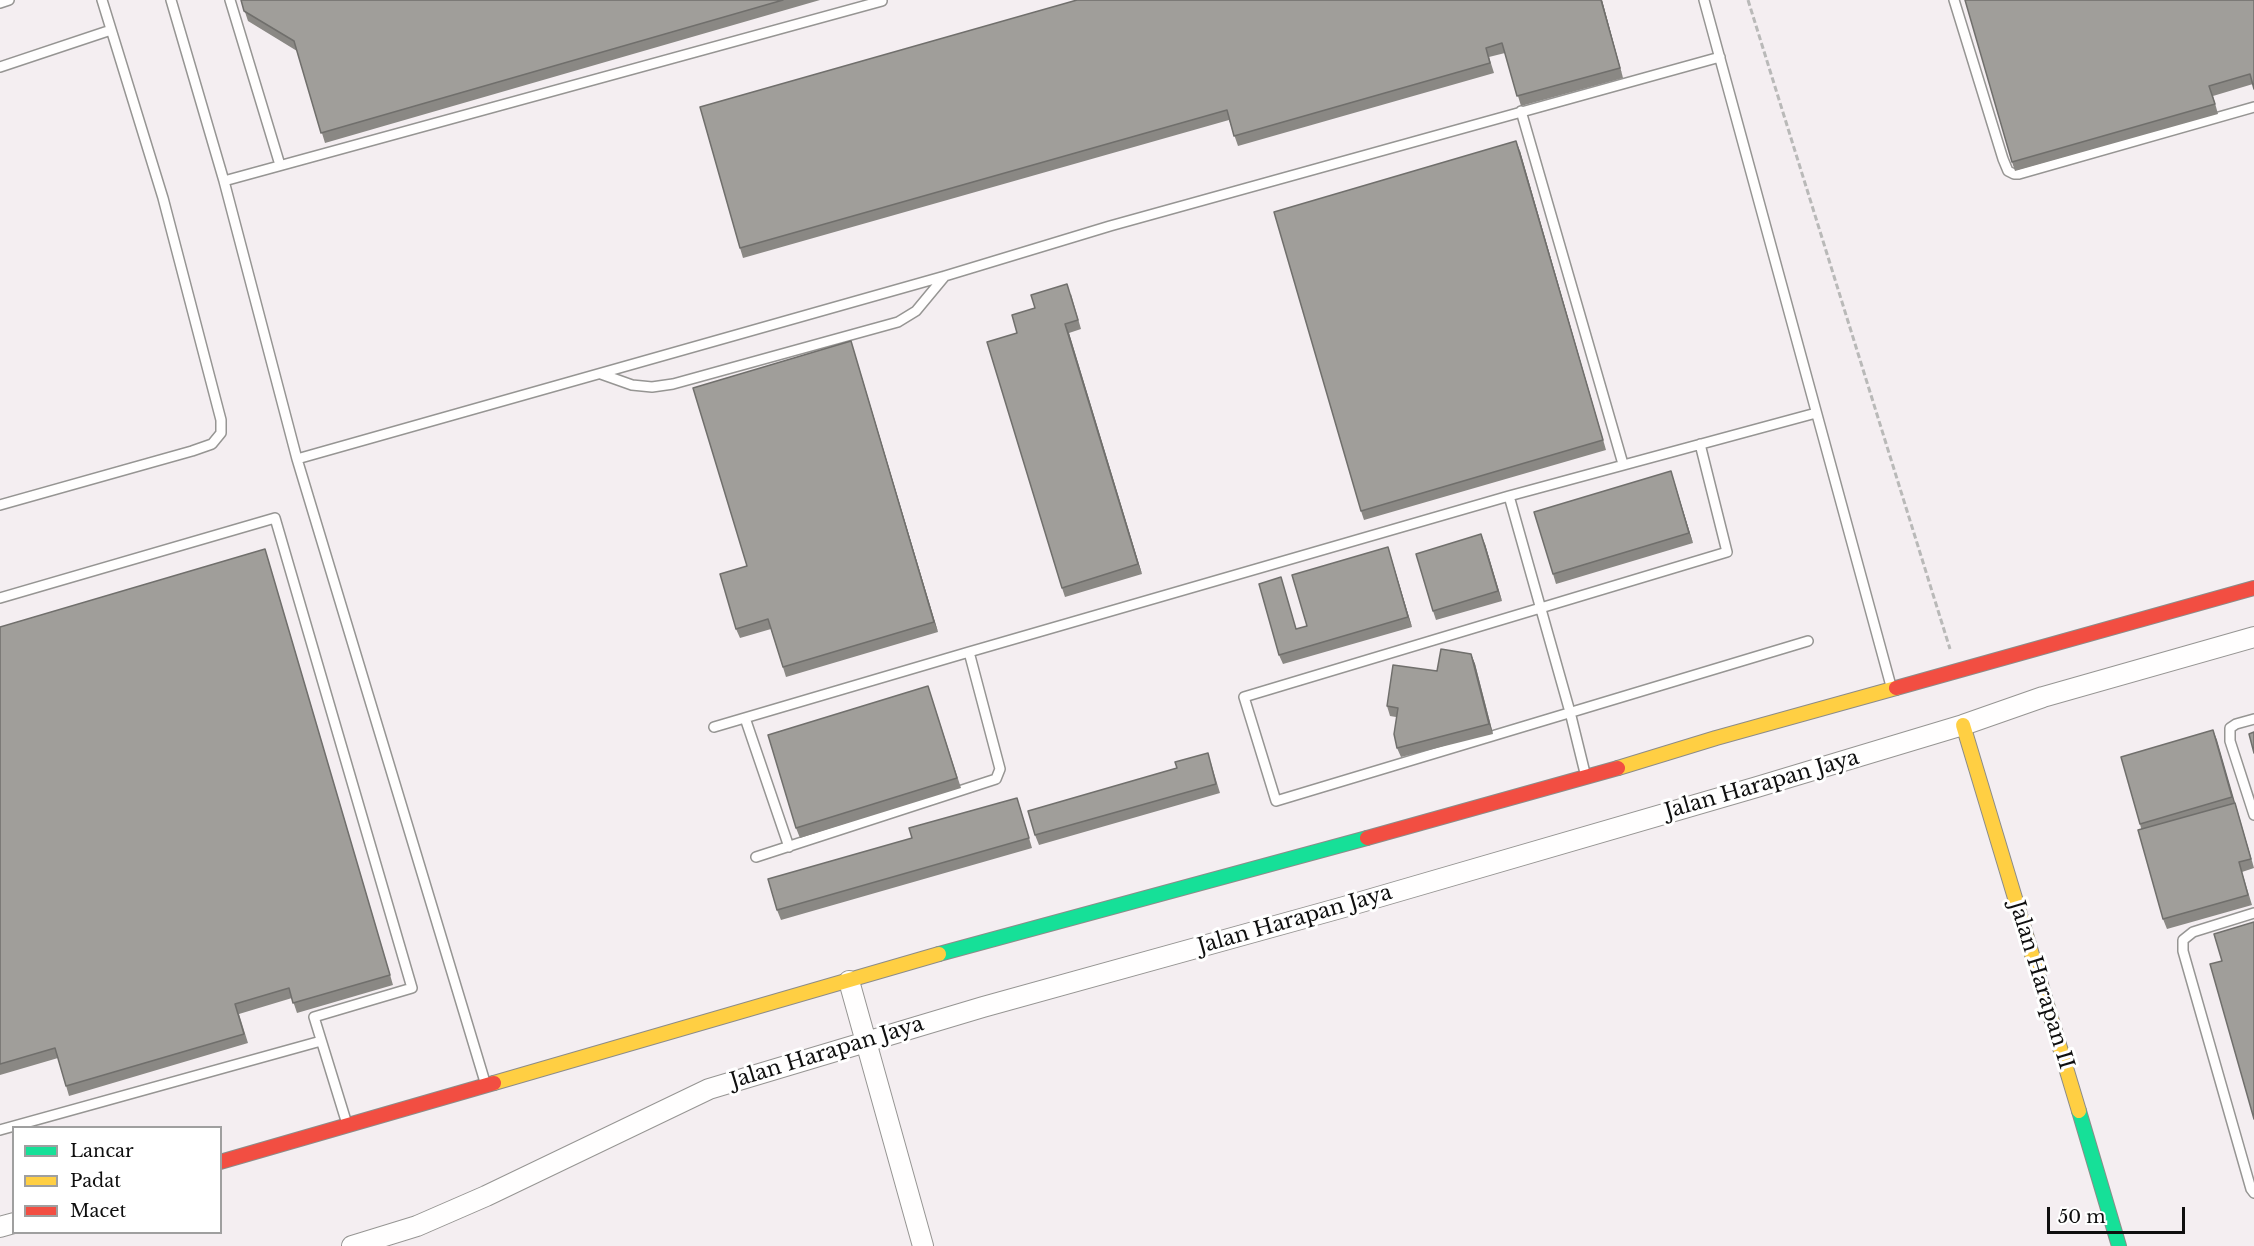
<!DOCTYPE html>
<html>
<head>
<meta charset="utf-8">
<style>
  body { margin:0 }
  #map { position:relative; width:2254px; height:1246px; overflow:hidden; background:#fcfbf5; font-family:"Libre Baskerville",serif }
  canvas { display:block }
  .legend { position:absolute; left:12px; top:1126px; width:210px; height:108px; box-sizing:border-box; background:#fff; border:2px solid #9f9f9f; margin:0; padding:8px 10px; list-style:none; font-size:18px; color:#0f0f0f }
  .legend li { display:flex; align-items:center; gap:12px; height:30px }
  .legend b { width:30px; border:2px solid #9f9f9f }
  .scale { position:absolute; left:2047px; top:1207px; width:138px; height:27px; box-sizing:border-box; border:3px solid #0f0f0f; border-top:0; padding-left:8px; font-size:18px; line-height:21px; white-space:nowrap; color:#0f0f0f; -webkit-text-stroke:4px #fff; paint-order:stroke }
</style>
</head>
<body>
<div id="map">
<canvas width="2254" height="1246"></canvas>
<ul class="legend">
<li><b style="height:8px;background:#16e098"></b>Lancar</li>
<li><b style="height:8px;background:#ffcf43"></b>Padat</li>
<li><b style="height:8px;background:#f24e42"></b>Macet</li>
</ul>
<div class="scale">50 m</div>
</div>
<script>
const context = document.querySelector('canvas').getContext('2d');
context.lineJoin = 'round';
function fill(path, color) { context.fillStyle = color; context.fill(path, 'evenodd'); }
const poly = rows => new Path2D(rows.map(r => 'M' + r).join(''));
function trace(path, color, width, dash) { context.strokeStyle = color; context.lineWidth = width; context.lineCap = dash ? 'butt' : 'round'; context.setLineDash(dash || []); context.stroke(path); }
function write(font, color, halo, rows, align = 'center') {
  context.font = font + ' "Libre Baskerville",serif'; context.lineWidth = 6; context.setLineDash([]); context.textBaseline = 'middle'; context.strokeStyle = halo; context.fillStyle = color; for (const [text, x, y, turn = 0] of rows) {
    context.save(); context.translate(x, y); context.rotate((+turn || 0) * Math.PI / 180); context.textAlign = isNaN(turn) ? turn : align; if (halo) context.strokeText(text, 0, 0); context.fillText(text, 0, 0); context.restore();
  }
}
fill(poly([
  [0,0,2254,0,2254,1246,0,1246],
  [14,1128,220,1128,220,1232,14,1232]
]), '#f4eef1');
const lane = poly([
  [171,0,224,181,297,459,485,1082],
  [230,0,280,165],
  [1704,0,1891,686],
  [1954,0,2003,159,2008,171,2014,174,2019,174,2254,107],
  [0,3,9,0],
  [0,67,111,30],
  [1521,111,1623,464],
  [224,181,882,1],
  [601,374,632,385,652,387,673,384,898,322,916,311,945,276],
  [1700,444,1727,552,1244,697,1276,801,1808,641],
  [297,459,945,276,1110,226,1720,57],
  [1509,496,1570,712,1586,777],
  [0,505,192,451,212,444,221,433,221,420,163,198,102,0],
  [0,598,275,518,412,988,314,1017,347,1124],
  [969,652,1509,496,1816,413],
  [745,718,789,847],
  [2254,719,2236,724,2230,728,2230,741,2254,815],
  [714,727,969,652,1000,769,996,779,756,857],
  [2254,913,2193,932,2183,940,2183,951,2251,1189,2254,1193],
  [0,1130,321,1041]
]);
const street = poly([
  [849,981,923,1246],
  [0,1227,14,1223],
  [352,1246,417,1226,486,1196,709,1089,983,1007,1344,907,1757,787,1963,725,2043,697,2254,637]
]);
const fast = poly([
  [939,954,1367,838],
  [2079,1111,2119,1246]
]);
const slow = poly([
  [1963,725,2079,1111],
  [1618,768,1716,738,1896,688],
  [494,1083,939,954]
]);
const jam = poly([
  [1896,688,2254,588],
  [1367,838,1618,768],
  [220,1162,494,1083]
]);
trace(lane, '#969593', 12);
trace(street, '#969593', 22);
trace(fast, '#8c8c89', 16);
trace(slow, '#8c8c89', 16);
trace(jam, '#8c8c89', 16);
trace(poly([
  [1748,0,1950,649]
]), '#b9b9b8', 3, [6, 3]);
trace(lane, '#fffefe', 9);
trace(street, '#fffefe', 20);
trace(fast, '#16e098', 14);
trace(slow, '#ffcf43', 14);
trace(jam, '#f24e42', 14);
fill(poly([
  [241,0,820,0,325,143,297,51,248,21],
  [1602,0,1623,78,1521,106,1505,53,1489,57,1494,73,1238,146,1229,120,743,258,740,248],
  [2254,0,2253,84,2213,96,2218,114,2015,171,2012,162],
  [1520,151,1606,450,1364,520,1361,511],
  [1071,294,1081,329,1069,333,1142,574,1065,597,1062,588,1017,333],
  [854,351,938,632,786,677,771,629,740,638,736,629,747,566],
  [1674,481,1693,543,1556,584,1553,574],
  [1485,544,1502,601,1436,620,1433,611],
  [1391,557,1412,627,1283,664,1279,655,1284,587,1296,629,1307,626],
  [268,559,393,985,297,1013,292,998,239,1014,248,1043,69,1096,58,1058,0,1075,0,627],
  [1471,654,1475,664,1493,734,1401,757,1397,748,1396,717,1390,716,1387,706,1437,671],
  [928,686,961,788,800,838,796,828],
  [2213,730,2254,868,2242,872,2252,905,2167,929,2163,919,2140,824],
  [1211,763,1220,793,1039,845,1035,835],
  [1020,807,1032,848,781,920,777,910]
]), '#8a8884');
fill(poly([
  [1601,0,1602,0,1623,78,1620,68],
  [1516,141,1520,151,1606,450,1603,440],
  [1065,324,1069,333,1142,574,1138,564],
  [851,341,854,351,938,632,934,622],
  [1671,471,1674,481,1693,543,1689,533],
  [1481,534,1485,544,1502,601,1498,591],
  [1388,547,1412,627,1408,617],
  [265,549,268,559,393,985,390,975],
  [1471,654,1475,664,1493,734,1489,724],
  [2213,730,2217,740,2254,868,2232,797]
]), '#706f6c');
const building = poly([
  [241,0,783,0,321,133,294,41,244,11,241,0],
  [1077,0,1601,0,1620,68,1517,96,1502,43,1486,48,1490,63,1234,136,1227,110,740,248,700,107,1077,0],
  [1965,0,2254,0,2254,89,2250,74,2209,86,2215,104,2012,162,1965,0],
  [1516,141,1603,440,1361,511,1274,212,1516,141],
  [1067,284,1078,320,1065,324,1138,564,1062,588,987,342,1017,333,1012,315,1035,308,1031,295,1067,284],
  [851,341,934,622,783,667,768,619,736,629,720,574,747,566,693,388,851,341],
  [1671,471,1689,533,1553,574,1534,512,1671,471],
  [1481,534,1498,591,1433,611,1416,554,1481,534],
  [1388,547,1408,617,1279,655,1259,584,1281,577,1296,629,1307,626,1292,575,1388,547],
  [265,549,390,975,293,1003,289,988,235,1004,244,1034,66,1086,55,1048,0,1064,0,627,265,549],
  [1441,649,1471,654,1489,724,1397,748,1394,734,1398,708,1387,706,1393,665,1437,671,1441,649],
  [928,686,957,778,796,828,768,735,928,686],
  [2213,730,2232,797,2140,824,2121,757,2213,730],
  [2254,732,2254,753,2249,734,2254,732],
  [1208,753,1216,784,1035,835,1028,811,1177,768,1175,762,1208,753],
  [1017,798,1029,838,777,910,768,879,912,838,909,828,1017,798],
  [2235,803,2251,859,2239,862,2248,895,2163,919,2138,830,2235,803],
  [2254,922,2254,1119,2210,964,2222,961,2214,934,2254,922]
]);
fill(building, '#a09e9a');
trace(building, '#706f6c', 1.5);
write('21px', '#0f0f0f', '#fff', [
  ["Jalan Harapan Jaya",1762,785,-16],
  ["Jalan Harapan Jaya",1295,920,-16],
  ["Jalan Harapan II",2041,985,73],
  ["Jalan Harapan Jaya",827,1053,-17]
]);
</script>
</body>
</html>
